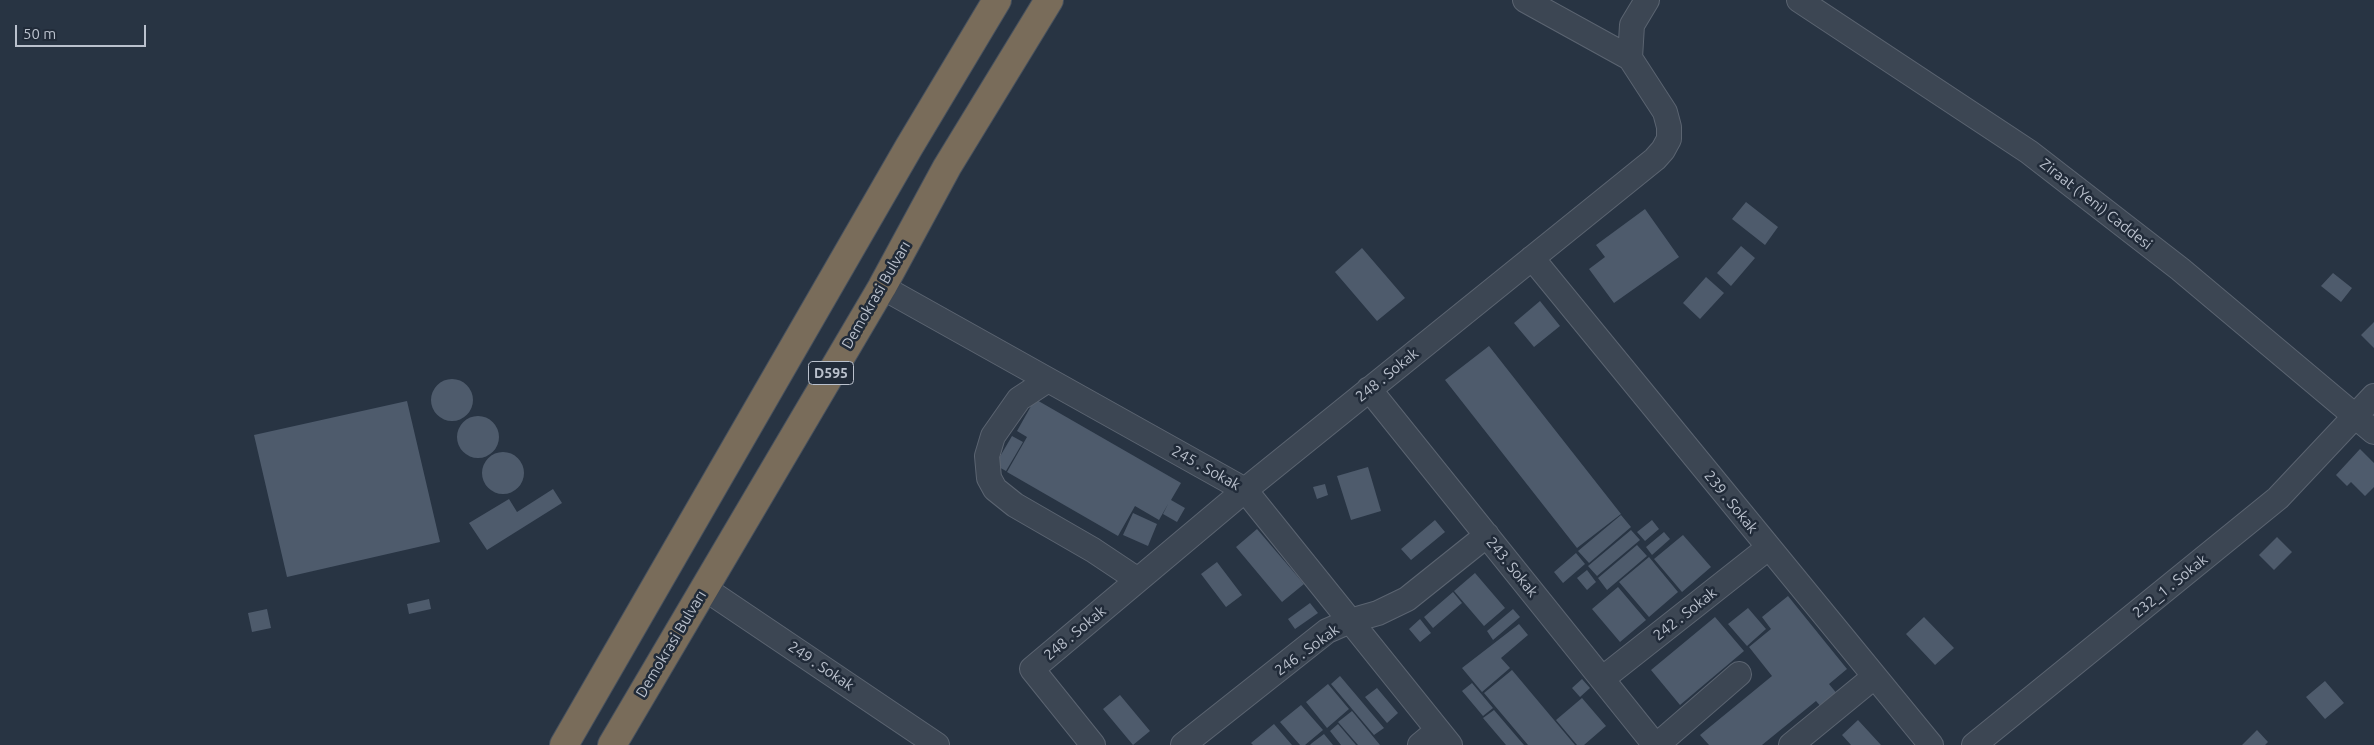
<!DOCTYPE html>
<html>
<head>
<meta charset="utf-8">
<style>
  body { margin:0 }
  #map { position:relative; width:2374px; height:745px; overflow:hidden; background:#283443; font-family:Ubuntu,sans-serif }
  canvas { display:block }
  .scale { position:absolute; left:15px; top:25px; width:131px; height:22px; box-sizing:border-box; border:2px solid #bac1cd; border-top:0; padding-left:6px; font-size:15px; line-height:18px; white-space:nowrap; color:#bac1cd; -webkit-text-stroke:4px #212b39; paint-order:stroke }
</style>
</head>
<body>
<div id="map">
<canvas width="2374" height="745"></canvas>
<div class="scale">50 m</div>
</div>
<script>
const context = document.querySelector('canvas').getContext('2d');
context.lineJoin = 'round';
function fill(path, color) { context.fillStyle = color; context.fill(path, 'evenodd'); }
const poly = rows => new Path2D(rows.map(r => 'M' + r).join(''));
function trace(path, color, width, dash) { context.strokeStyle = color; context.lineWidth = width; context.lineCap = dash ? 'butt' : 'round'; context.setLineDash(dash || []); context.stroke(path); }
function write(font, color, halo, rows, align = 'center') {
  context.font = font + ' Ubuntu,sans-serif'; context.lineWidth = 5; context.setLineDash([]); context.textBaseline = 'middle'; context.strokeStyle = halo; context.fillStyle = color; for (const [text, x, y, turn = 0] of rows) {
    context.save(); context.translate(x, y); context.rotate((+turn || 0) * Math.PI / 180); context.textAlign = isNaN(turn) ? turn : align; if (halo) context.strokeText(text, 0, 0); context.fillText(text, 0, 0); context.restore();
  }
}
fill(poly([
  [1746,202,1778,227,1765,245,1732,219],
  [1645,209,1679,257,1614,303,1589,269,1605,257,1596,245],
  [1741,246,1755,258,1731,286,1717,273],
  [1362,248,1405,298,1377,321,1335,272],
  [2333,273,2352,288,2341,302,2321,286],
  [1706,277,1724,293,1700,319,1683,303],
  [1540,301,1560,326,1534,347,1514,323],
  [2374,322,2374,348,2361,335],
  [1489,346,1621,514,1577,548,1445,380],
  '431 400a21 21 0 1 1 42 0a21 21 0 1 1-42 0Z',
  [1035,399,1181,483,1171,500,1185,508,1177,522,1163,514,1168,504,1159,520,1135,506,1118,536,1007,472,1027,437,1017,431],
  [407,401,440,542,287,577,254,435],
  '457 437a21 21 0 1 1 42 0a21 21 0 1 1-42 0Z',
  [1012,436,1023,442,1006,471,995,465],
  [2360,449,2374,463,2374,487,2365,496,2351,482,2347,486,2336,475],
  '482 473a21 21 0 1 1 42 0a21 21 0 1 1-42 0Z',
  [1368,467,1381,511,1351,520,1337,476],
  [1325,484,1328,495,1317,499,1313,487],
  [553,489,562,503,487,550,469,523,509,499,517,512],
  [1133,513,1157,524,1148,546,1123,535],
  [1621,515,1631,527,1589,563,1578,551],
  [1435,520,1445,532,1411,560,1401,549],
  [1652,520,1659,529,1645,541,1637,532],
  [1257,529,1304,584,1282,602,1236,547],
  [1631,530,1640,540,1597,576,1588,566],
  [1664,532,1670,539,1652,555,1646,547],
  [1683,535,1711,567,1682,592,1654,559],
  [2277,537,2292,552,2274,570,2259,555],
  [1637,545,1647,556,1607,590,1598,578],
  [1576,553,1585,564,1563,583,1554,572],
  [1649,557,1678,592,1649,617,1619,582],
  [1217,562,1242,595,1226,607,1201,574],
  [1587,570,1596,582,1587,590,1577,578],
  [1475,573,1505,608,1484,626,1454,591],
  [1618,587,1646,620,1620,642,1592,609],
  [1453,592,1462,603,1433,628,1424,617],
  [1788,596,1847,669,1829,684,1838,695,1822,708,1816,701,1762,745,1709,745,1700,735,1772,676,1749,647,1771,629,1762,617],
  [429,599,431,609,409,614,407,604],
  [1310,603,1318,613,1295,629,1288,619],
  [1748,608,1766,629,1747,646,1728,624],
  [267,609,271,628,252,632,248,613],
  [1513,609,1520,617,1493,640,1487,631],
  [1715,617,1744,651,1680,705,1651,670],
  [1924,617,1954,648,1935,665,1906,634],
  [1420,619,1431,633,1420,642,1409,629],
  [1519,624,1528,635,1501,658,1510,668,1482,692,1462,668],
  [1512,670,1575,745,1528,745,1484,693],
  [1340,676,1384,728,1374,735,1331,684],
  [1582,679,1590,688,1580,697,1572,688],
  [2325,681,2344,703,2325,719,2306,697],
  [1472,683,1493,708,1483,716,1462,691],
  [1328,684,1349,709,1327,728,1306,702],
  [1377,688,1398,713,1387,723,1365,697],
  [1120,695,1150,731,1133,745,1103,709],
  [1582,698,1606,726,1584,745,1577,745,1556,720],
  [1301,705,1323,730,1305,745,1300,745,1280,722],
  [1494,710,1524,745,1506,745,1483,718],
  [1352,711,1380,745,1358,745,1338,722],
  [1858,720,1881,745,1851,745,1842,735],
  [1274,724,1292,745,1253,745,1251,743],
  [1338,724,1356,745,1341,745,1330,731],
  [2257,730,2268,742,2265,745,2242,745],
  [1324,734,1333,745,1310,745,1312,743]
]), '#4e5b6c');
const minor = poly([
  [1799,0,2029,152,2180,269,2374,432],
  [1630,58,1632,25,1647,0],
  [1532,258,1931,745],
  [882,287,1245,490,1450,745],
  [1048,380,1019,399,993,436,987,456,989,478,995,489,1015,505,1093,550,1138,580],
  [1369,389,1655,745],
  [704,588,937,745],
  [1602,679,1768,548],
  [1093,745,1032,669,1245,490,1655,159,1663,150,1669,139,1669,127,1665,112,1630,58,1525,0],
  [1183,745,1327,631,1350,621,1378,613,1407,599,1487,535],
  [1420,745,1438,730],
  [1657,745,1739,674],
  [1791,745,1874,677],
  [1974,745,2278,498,2374,396]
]);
const highway = poly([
  [564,745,909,147,997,0],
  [612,745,882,287,947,167,1049,0]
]);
trace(minor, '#5b6471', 26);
trace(highway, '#47515e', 30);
trace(minor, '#3c4653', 24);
trace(highway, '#796c5a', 28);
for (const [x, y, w] of [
  [831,373,45]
]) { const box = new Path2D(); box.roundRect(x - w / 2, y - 11.5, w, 23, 4); context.fillStyle = '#212b39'; context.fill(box); trace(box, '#bac1cd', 1); }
write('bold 14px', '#bac1cd', null, [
  ["D595",831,373]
]);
write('15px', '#bac1cd', '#212b39', [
  ["Ziraat (Yeni) Caddesi",2096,204,38],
  ["Demokrasi Bulvarı",876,295,-60],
  ["248 . Sokak",1387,375,-39],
  ["245 . Sokak",1206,468,29],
  ["239 . Sokak",1731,502,51],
  ["243. Sokak",1512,567,51],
  ["232_1 . Sokak",2170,586,-39],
  ["242 . Sokak",1685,614,-38],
  ["248 . Sokak",1075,633,-40],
  ["Demokrasi Bulvarı",671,644,-59],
  ["246 . Sokak",1307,650,-36],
  ["249 . Sokak",821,666,34]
]);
</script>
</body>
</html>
